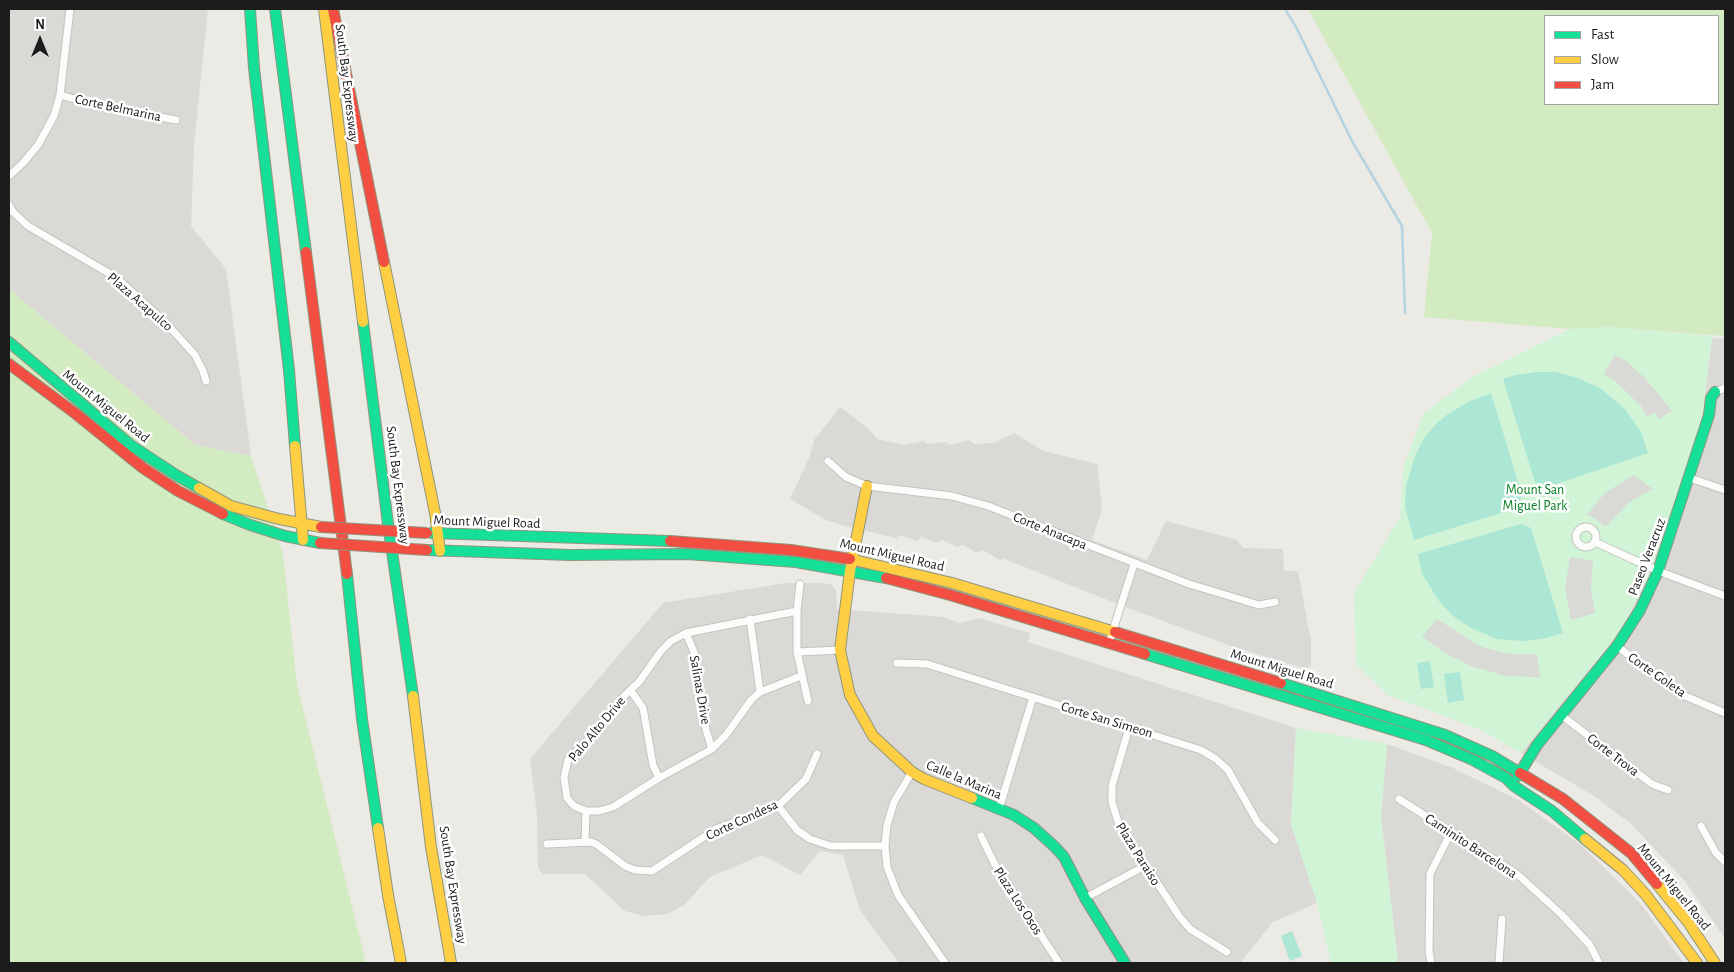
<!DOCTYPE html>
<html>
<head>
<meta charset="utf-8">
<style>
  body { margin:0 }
  #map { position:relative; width:1734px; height:972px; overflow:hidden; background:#ebeae4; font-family:"Alegreya Sans",sans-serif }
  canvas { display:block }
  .frame { position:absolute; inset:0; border:10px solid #1c1c1c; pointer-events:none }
  .legend { position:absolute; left:1544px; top:15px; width:175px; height:90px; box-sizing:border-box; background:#fff; border:1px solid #a4a4a4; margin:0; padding:6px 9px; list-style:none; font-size:15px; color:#1c1c1c }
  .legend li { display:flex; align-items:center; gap:10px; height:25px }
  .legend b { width:25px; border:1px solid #a4a4a4 }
  .north { position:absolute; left:15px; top:15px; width:50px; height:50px; -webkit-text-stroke:4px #fff; paint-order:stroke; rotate:0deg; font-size:14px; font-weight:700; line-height:20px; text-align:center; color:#1c1c1c }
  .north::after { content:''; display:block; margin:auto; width:18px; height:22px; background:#1c1c1c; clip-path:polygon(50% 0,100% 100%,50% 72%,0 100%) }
</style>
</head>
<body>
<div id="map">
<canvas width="1734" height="972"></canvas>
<div class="frame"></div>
<ul class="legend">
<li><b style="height:6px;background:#16e098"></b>Fast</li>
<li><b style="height:6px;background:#ffcf43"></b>Slow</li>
<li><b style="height:6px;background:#f24e42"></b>Jam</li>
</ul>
<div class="north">N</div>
</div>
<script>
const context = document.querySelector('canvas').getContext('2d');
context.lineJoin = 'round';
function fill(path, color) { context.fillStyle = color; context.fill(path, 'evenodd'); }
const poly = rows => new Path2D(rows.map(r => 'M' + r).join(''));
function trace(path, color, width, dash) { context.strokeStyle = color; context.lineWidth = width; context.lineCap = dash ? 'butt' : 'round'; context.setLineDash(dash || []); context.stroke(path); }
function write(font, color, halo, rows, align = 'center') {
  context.font = font + ' "Alegreya Sans",sans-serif'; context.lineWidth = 5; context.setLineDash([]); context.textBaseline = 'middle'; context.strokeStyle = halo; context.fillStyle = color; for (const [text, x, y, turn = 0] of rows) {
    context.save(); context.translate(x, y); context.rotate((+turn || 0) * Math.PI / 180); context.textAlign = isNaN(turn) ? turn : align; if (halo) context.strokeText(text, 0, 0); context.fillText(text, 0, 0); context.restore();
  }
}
fill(poly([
  [9,9,208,9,194,144,191,226,226,269,251,456,195,445,9,289],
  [1712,338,1725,339,1725,938,1684,880,1630,823,1594,796,1521,753,1622,629,1702,420],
  [840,407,869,429,877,439,904,445,924,441,927,444,946,442,950,445,969,440,974,444,994,443,1014,433,1043,451,1097,464,1102,509,1092,540,1147,560,1166,521,1237,540,1243,548,1283,549,1284,571,1298,571,1311,641,1311,666,1306,669,1234,647,1133,610,1002,558,1001,561,983,550,977,553,963,545,957,547,942,540,936,543,922,537,917,541,900,535,896,538,841,525,824,519,790,499,810,456,814,440],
  [785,583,824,583,832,585,836,590,837,609,943,617,959,623,979,618,1030,633,1028,642,1296,728,1291,824,1317,903,1273,922,1240,963,899,963,860,910,843,855,820,851,800,875,762,855,710,877,684,905,668,914,643,916,625,911,585,874,543,874,538,868,537,814,530,759,663,603],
  [1387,744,1453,768,1520,801,1581,845,1639,902,1684,963,1398,963,1381,817]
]), '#dad9d6');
fill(poly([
  [1308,9,1725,9,1725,336,1608,327,1570,329,1424,317,1432,233],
  [1545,16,1718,16,1718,104,1545,104],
  [9,289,195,445,251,456,283,554,297,685,366,963,9,963]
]), '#d2ebc0');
fill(poly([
  [1608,327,1712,336,1702,420,1650,574,1622,629,1521,753,1481,730,1388,695,1356,665,1354,593,1400,517,1403,469,1423,414,1472,377,1570,329],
  [1296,728,1387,744,1381,817,1398,963,1331,963,1317,903,1291,824]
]), '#d0f4d5');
fill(poly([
  [1536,372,1556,372,1578,378,1600,388,1623,407,1641,432,1648,453,1545,488,1535,482,1503,379,1516,375],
  [1491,393,1522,495,1517,508,1414,540,1405,507,1406,486,1414,459,1424,438,1437,423,1448,414,1468,402],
  [1521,524,1531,528,1563,633,1546,638,1524,641,1497,639,1471,628,1453,616,1438,600,1422,573,1418,554],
  [1430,661,1434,687,1421,689,1417,663],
  [1460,672,1464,700,1448,703,1444,674],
  [1292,931,1302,956,1290,961,1281,936]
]), '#ace6d5');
fill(poly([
  [1615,355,1626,361,1645,378,1672,411,1659,419,1655,412,1647,417,1642,407,1615,381,1604,374],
  [1633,475,1653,489,1629,502,1605,527,1596,519,1587,515,1604,494],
  [1570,557,1593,561,1591,588,1595,613,1571,620,1565,588],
  [1437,619,1479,646,1508,654,1537,654,1540,677,1506,676,1471,666,1443,652,1422,636]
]), '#d9d9d6');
trace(poly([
  [1285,9,1296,27,1352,141,1402,226,1405,313]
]), '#b5d2e0', 2.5);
const street = poly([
  [60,95,96,105,176,120],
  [9,176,23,163,38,145,54,116,60,95,70,9],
  [9,205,13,212,28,226,117,278,166,323,195,355,203,371,206,381],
  [1715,392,1725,388],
  [828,461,846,477,867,486,952,496,988,506,1189,584,1259,605,1275,602],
  [1690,478,1725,490],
  '1576 537a10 10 0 1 1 20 0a10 10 0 1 1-20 0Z',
  [1595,542,1658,571,1725,596],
  [800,584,797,611,797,652,808,701],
  [797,611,686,633,671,641,661,651,639,682,625,695,592,736,568,760,564,777,567,798,574,806,586,811,599,811,613,807,659,778,712,749,726,735,751,700,760,692,801,676],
  [750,619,760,692],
  [686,633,694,652,706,730,712,749],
  [1109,643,1134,564],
  [1617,646,1678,693,1725,713],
  [797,652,840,650],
  [897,663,927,664,1201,750,1216,759,1228,770,1258,823,1275,840],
  [631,691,643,708,653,765,659,778],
  [1561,715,1652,784,1668,790],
  [1129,728,1112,786,1112,802,1119,825,1179,916,1190,929,1227,952],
  [912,772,894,802,887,825,885,846,887,867,898,895,945,963],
  [1399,799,1517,874,1562,915,1590,945,1599,963],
  [778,806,797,830,810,839,831,846,885,846],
  [999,809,1033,697],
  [1701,826,1716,853,1725,862],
  [981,836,994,863,1059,963],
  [585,842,586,811],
  [547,844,591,842,596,844,625,866,635,870,652,871,716,829,778,806,806,779,817,754],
  [1085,898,1145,866],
  [1431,963,1429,951,1430,874,1451,832],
  [1499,963,1502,919]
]);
const fast = poly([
  [250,9,254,68,289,370,295,446],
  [275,9,306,252],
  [363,322,388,524,413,696],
  [9,342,132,446,176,475,199,488],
  [223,514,250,525,285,536,320,543],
  [431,533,670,541],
  [427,550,570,555,687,554,796,562,886,578],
  [347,574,362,719,378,828],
  [1145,654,1426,740,1473,760,1506,778,1514,786,1552,811,1585,839],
  [1281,683,1445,735,1492,756,1520,773],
  [1518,776,1537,745,1617,646,1640,610,1658,571,1709,415,1711,398,1715,392],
  [972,798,1014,815,1034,828,1055,847,1064,857,1085,898,1125,963]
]);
const slow = poly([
  [324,9,363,322],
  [384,262,435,513,440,551],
  [295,446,303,540],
  [867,486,850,571,840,650,850,695,873,736,912,772,924,779,972,798],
  [199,488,231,506,279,519,321,527],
  [850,559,952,583,1115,632],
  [413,696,431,847,451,963],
  [378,828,388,895,401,963],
  [1585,839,1623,870,1646,895,1697,963],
  [1657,884,1688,922,1715,963]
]);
const jam = poly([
  [333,9,384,262],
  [306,252,347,574],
  [9,364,76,414,143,468,178,491,223,514],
  [670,541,791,550,850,559],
  [886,578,950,595,1145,654],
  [1115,632,1281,683],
  [1520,773,1563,799,1631,853,1657,884]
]);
trace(street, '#c3c3c0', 9);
trace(fast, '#90957c', 12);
trace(slow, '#90957c', 12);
trace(jam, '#90957c', 12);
trace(street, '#fcfcfb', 7);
trace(fast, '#16e098', 10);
trace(slow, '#ffcf43', 10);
trace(jam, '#f24e42', 10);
const jamBridge = poly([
  [321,527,427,533],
  [320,543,427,550]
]);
trace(jamBridge, '#90957c', 12, []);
trace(jamBridge, '#f24e42', 10);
write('14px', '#1c1c1c', '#fff', [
  ["South Bay Expressway",347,83,83],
  ["Corte Belmarina",118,108,12],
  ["Plaza Acapulco",140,302,41],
  ["Mount Miguel Road",106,406,39],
  ["South Bay Expressway",398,485,83],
  ["Mount Miguel Road",487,522,2],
  ["Corte Anacapa",1050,531,22],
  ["Mount Miguel Road",892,555,13],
  ["Paseo Veracruz",1647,557,-69],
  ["Mount Miguel Road",1282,669,17],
  ["Corte Goleta",1657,675,35],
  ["Salinas Drive",700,690,80],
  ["Corte San Simeon",1107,720,17],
  ["Palo Alto Drive",597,729,-50],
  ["Corte Trova",1613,755,37],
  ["Calle la Marina",964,780,23],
  ["Corte Condesa",742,820,-25],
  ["Caminito Barcelona",1471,846,33],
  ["Plaza Paraiso",1138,854,58],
  ["South Bay Expressway",453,885,81],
  ["Mount Miguel Road",1674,887,51],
  ["Plaza Los Osos",1018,901,57]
]);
write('14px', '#057f20', '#fff', [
  ["Mount San",1535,490],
  ["Miguel Park",1535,506]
]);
</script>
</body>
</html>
